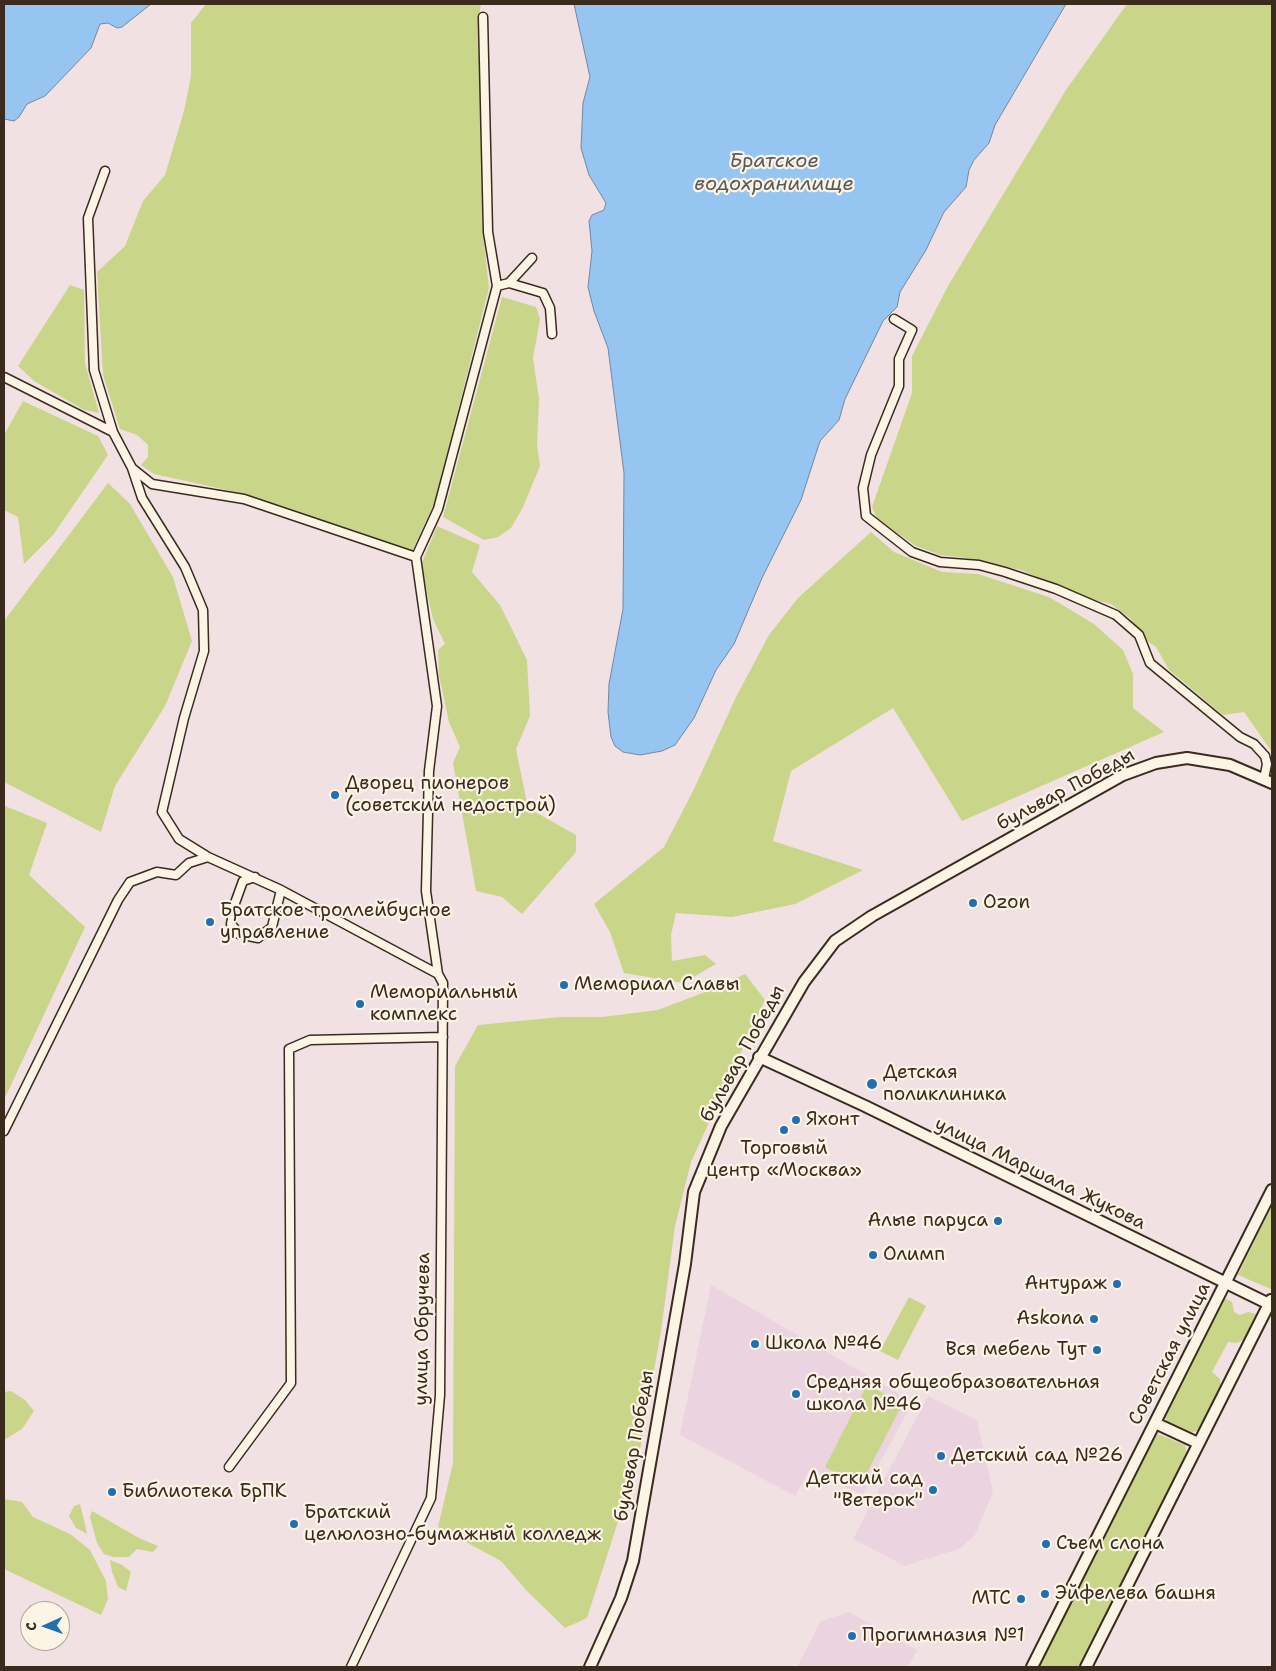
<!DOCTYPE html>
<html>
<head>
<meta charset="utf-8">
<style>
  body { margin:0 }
  #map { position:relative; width:1276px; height:1671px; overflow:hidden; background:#f2e1e2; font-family:"Shantell Sans",sans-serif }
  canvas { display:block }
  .frame { position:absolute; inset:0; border:5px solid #3b2a1e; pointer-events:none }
  .north { position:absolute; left:20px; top:1601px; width:50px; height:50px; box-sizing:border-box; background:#fcf5e5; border:1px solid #afa495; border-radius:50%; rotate:268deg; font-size:14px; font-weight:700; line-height:20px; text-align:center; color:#3b2a1e }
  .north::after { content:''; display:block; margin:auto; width:18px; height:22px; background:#1f6fb2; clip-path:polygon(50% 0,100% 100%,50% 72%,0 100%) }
</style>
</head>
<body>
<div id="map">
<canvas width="1276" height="1671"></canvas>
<div class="frame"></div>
<div class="north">С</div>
</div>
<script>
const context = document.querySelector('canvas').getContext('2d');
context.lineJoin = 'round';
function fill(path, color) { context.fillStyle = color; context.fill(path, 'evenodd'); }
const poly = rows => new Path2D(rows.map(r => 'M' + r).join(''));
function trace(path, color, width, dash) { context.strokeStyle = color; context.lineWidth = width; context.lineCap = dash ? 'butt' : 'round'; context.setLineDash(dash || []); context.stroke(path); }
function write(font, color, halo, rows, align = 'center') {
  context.font = font + ' "Shantell Sans",sans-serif'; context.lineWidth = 4.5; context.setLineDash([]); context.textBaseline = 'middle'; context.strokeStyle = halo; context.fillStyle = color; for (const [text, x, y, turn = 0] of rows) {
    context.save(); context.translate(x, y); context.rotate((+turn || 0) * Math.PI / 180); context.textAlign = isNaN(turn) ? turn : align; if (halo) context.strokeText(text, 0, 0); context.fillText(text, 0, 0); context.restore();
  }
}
fill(poly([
  [711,1285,913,1402,862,1495,810,1469,795,1496,680,1435],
  [928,1396,977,1420,993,1492,975,1535,961,1548,905,1566,853,1539],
  [849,1612,917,1650,908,1667,797,1667,821,1621]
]), '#ebd3e0');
fill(poly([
  [206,4,481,4,479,17,483,234,489,288,434,504,412,551,245,494,154,474,141,465,148,457,148,445,137,435,120,429,103,375,97,272,125,246,143,201,165,175,184,111,191,76,191,23],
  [1127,4,1272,4,1272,752,1244,712,1223,715,1169,670,1156,647,1139,635,1131,619,1111,604,1086,598,1021,570,967,558,940,555,916,546,877,519,872,507,912,393,912,356,948,286,1066,90],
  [70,285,84,290,85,363,99,413,84,410,34,381,18,366],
  [502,297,536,307,540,319,533,358,539,399,537,445,540,466,523,507,511,528,498,537,484,540,443,517],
  [23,401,98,436,108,455,53,535,24,564,18,517,4,510,4,435],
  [108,483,130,504,173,577,192,641,165,706,115,786,101,832,4,782,4,621],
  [437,526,480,545,472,572,500,605,527,660,530,716,516,749,528,808,576,835,576,852,522,914,502,897,476,891,453,763,460,747,449,722,439,675,438,650,445,644,433,619,421,565],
  [871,532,894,552,942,572,978,574,1049,597,1094,624,1123,650,1133,674,1133,708,1164,732,962,821,893,708,791,771,773,841,863,870,795,904,732,917,676,913,671,935,672,961,705,955,716,964,683,983,624,973,610,932,594,904,664,847,694,789,736,697,769,635,798,598],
  [5,806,47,823,29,875,85,927,4,1100],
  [745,974,765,1000,691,1162,675,1226,661,1331,639,1456,587,1618,565,1628,527,1591,501,1561,438,1527,453,1463,455,1066,478,1025,560,1017,602,1017,658,1010,713,989],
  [1272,1205,1272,1286,1271,1289,1238,1275],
  [909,1297,926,1306,898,1360,880,1351],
  [1225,1298,1232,1302,1234,1312,1240,1315,1248,1312,1257,1314,1245,1339,1237,1343,1228,1342,1212,1372,1220,1379,1221,1389,1200,1430,1190,1433,1167,1422,1164,1416],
  [867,1385,903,1403,860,1486,825,1467],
  [11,1391,25,1400,34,1411,22,1429,4,1440,4,1392],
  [1158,1434,1185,1445,1187,1454,1079,1667,1036,1667,1154,1437],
  [4,1499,22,1502,33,1517,70,1534,90,1550,106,1581,108,1599,101,1615,4,1569],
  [80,1504,84,1520,87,1534,76,1528,69,1516,74,1506],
  [92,1511,139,1538,158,1546,153,1552,137,1549,129,1557,113,1557,104,1554,97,1543,90,1517],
  [110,1560,122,1565,131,1572,126,1591,118,1587,112,1572]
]), '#c9d589');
const water = poly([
  [4,4,151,4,122,27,117,28,108,23,100,24,91,48,45,96,27,104,19,117,14,121,4,119,4,4],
  [574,4,1066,4,995,125,989,143,974,160,969,170,966,187,944,212,926,250,900,292,897,307,883,321,845,399,839,420,820,441,801,500,762,578,734,644,716,670,694,718,675,745,662,751,640,755,623,752,615,746,611,737,608,712,609,684,623,609,624,473,608,348,594,311,588,287,592,251,589,221,592,215,604,210,606,203,589,175,581,148,583,103,590,77,574,4]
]);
fill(water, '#97c5f2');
trace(water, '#72879d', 1);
const minor = poly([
  [105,171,88,218,94,370,113,432],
  [509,283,532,258],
  [497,286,509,283,543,293,550,308,552,334],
  [894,319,912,330,899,359,899,386,871,455,863,488,866,516,912,552,940,562,979,565,1005,572,1056,589,1116,615,1139,635,1150,663,1240,737,1254,744,1265,756,1267,764,1264,779],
  [4,377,113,432,132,468,152,484,244,499,416,557],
  [132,468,142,498,185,567,203,610,204,651,184,718,162,812,179,839,208,857,281,890,438,974],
  [255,877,243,881,235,903,231,924,239,934,258,938,272,927,281,890],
  [4,1131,118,900,130,882,157,872,176,875,189,863,208,857],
  [229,1467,291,1383,289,1049,310,1040,443,1037],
  [351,1667,431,1498,440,1395,443,983,438,974,426,891,429,771,437,706,416,557,438,509,497,286,488,232,483,17]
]);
const tertiary = poly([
  [759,1057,865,1106,1269,1304],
  [1155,1423,1198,1443],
  [590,1667,621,1598,633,1561,685,1264,694,1192,721,1126,804,982,835,941,872,916,1123,775,1156,763,1187,758,1230,765,1272,783],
  [1032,1667,1272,1190],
  [1086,1667,1271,1300]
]);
trace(minor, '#3b2a1e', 11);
trace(tertiary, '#3b2a1e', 14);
trace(minor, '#fcf5e5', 8);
trace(tertiary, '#fcf5e5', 10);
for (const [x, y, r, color] of [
  [335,795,5,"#1f6fb2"],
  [973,903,5,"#1f6fb2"],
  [210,922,5,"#1f6fb2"],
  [564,985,5,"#1f6fb2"],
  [360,1004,5,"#1f6fb2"],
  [872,1084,6,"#1f6fb2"],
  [796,1120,5,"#1f6fb2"],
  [784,1130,5,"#1f6fb2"],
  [998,1221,5,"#1f6fb2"],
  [873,1255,5,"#1f6fb2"],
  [1117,1284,5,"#1f6fb2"],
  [1094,1319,5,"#1f6fb2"],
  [755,1344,5,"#1f6fb2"],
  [1097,1350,5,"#1f6fb2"],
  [796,1394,5,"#1f6fb2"],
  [941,1456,5,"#1f6fb2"],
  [933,1490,5,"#1f6fb2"],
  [112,1492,5,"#1f6fb2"],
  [294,1524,5,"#1f6fb2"],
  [1046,1544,5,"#1f6fb2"],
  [1045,1594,5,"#1f6fb2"],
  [1021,1599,5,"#1f6fb2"],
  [852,1636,5,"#1f6fb2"]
]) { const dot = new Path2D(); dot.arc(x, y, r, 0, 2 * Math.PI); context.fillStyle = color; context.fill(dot); trace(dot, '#fcf5e5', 2); }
write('19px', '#3b2a1e', '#fcf5e5', [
  ["Дворец пионеров",345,784],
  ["(советский недострой)",345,806],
  ["Ozon",983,903],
  ["Братское троллейбусное",220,911],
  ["управление",220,933],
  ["Мемориал Славы",574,985],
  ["Мемориальный",370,993],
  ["комплекс",370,1015],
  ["Детская",883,1073],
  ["поликлиника",883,1095],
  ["Яхонт",806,1120],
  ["Торговый",784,1149,"center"],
  ["центр «Москва»",784,1171,"center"],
  ["Алые паруса",988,1221,"right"],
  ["Олимп",883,1255],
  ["Антураж",1107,1284,"right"],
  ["Askona",1084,1319,"right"],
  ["Школа №46",765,1344],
  ["Вся мебель Тут",1087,1350,"right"],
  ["Средняя общеобразовательная",806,1383],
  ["школа №46",806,1405],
  ["Детский сад №26",951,1456],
  ["Детский сад",923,1479,"right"],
  ["\"Ветерок\"",923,1501,"right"],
  ["Библиотека БрПК",122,1492],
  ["Братский",304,1513],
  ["целюлозно-бумажный колледж",304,1535],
  ["Съем слона",1056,1544],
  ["Эйфелева башня",1055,1594],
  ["МТС",1011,1599,"right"],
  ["Прогимназия №1",862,1636]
], 'left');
write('19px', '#3b2a1e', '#fcf5e5', [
  ["бульвар Победы",1066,790,-28],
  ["бульвар Победы",743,1054,-61],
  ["улица Маршала Жукова",1040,1174,26],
  ["улица Обручева",423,1329,-89],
  ["Советская улица",1170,1354,-63],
  ["бульвар Победы",635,1446,-80]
]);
write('italic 20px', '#57585e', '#fcf5e5', [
  ["Братское",774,162],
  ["водохранилище",774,185]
]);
</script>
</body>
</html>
